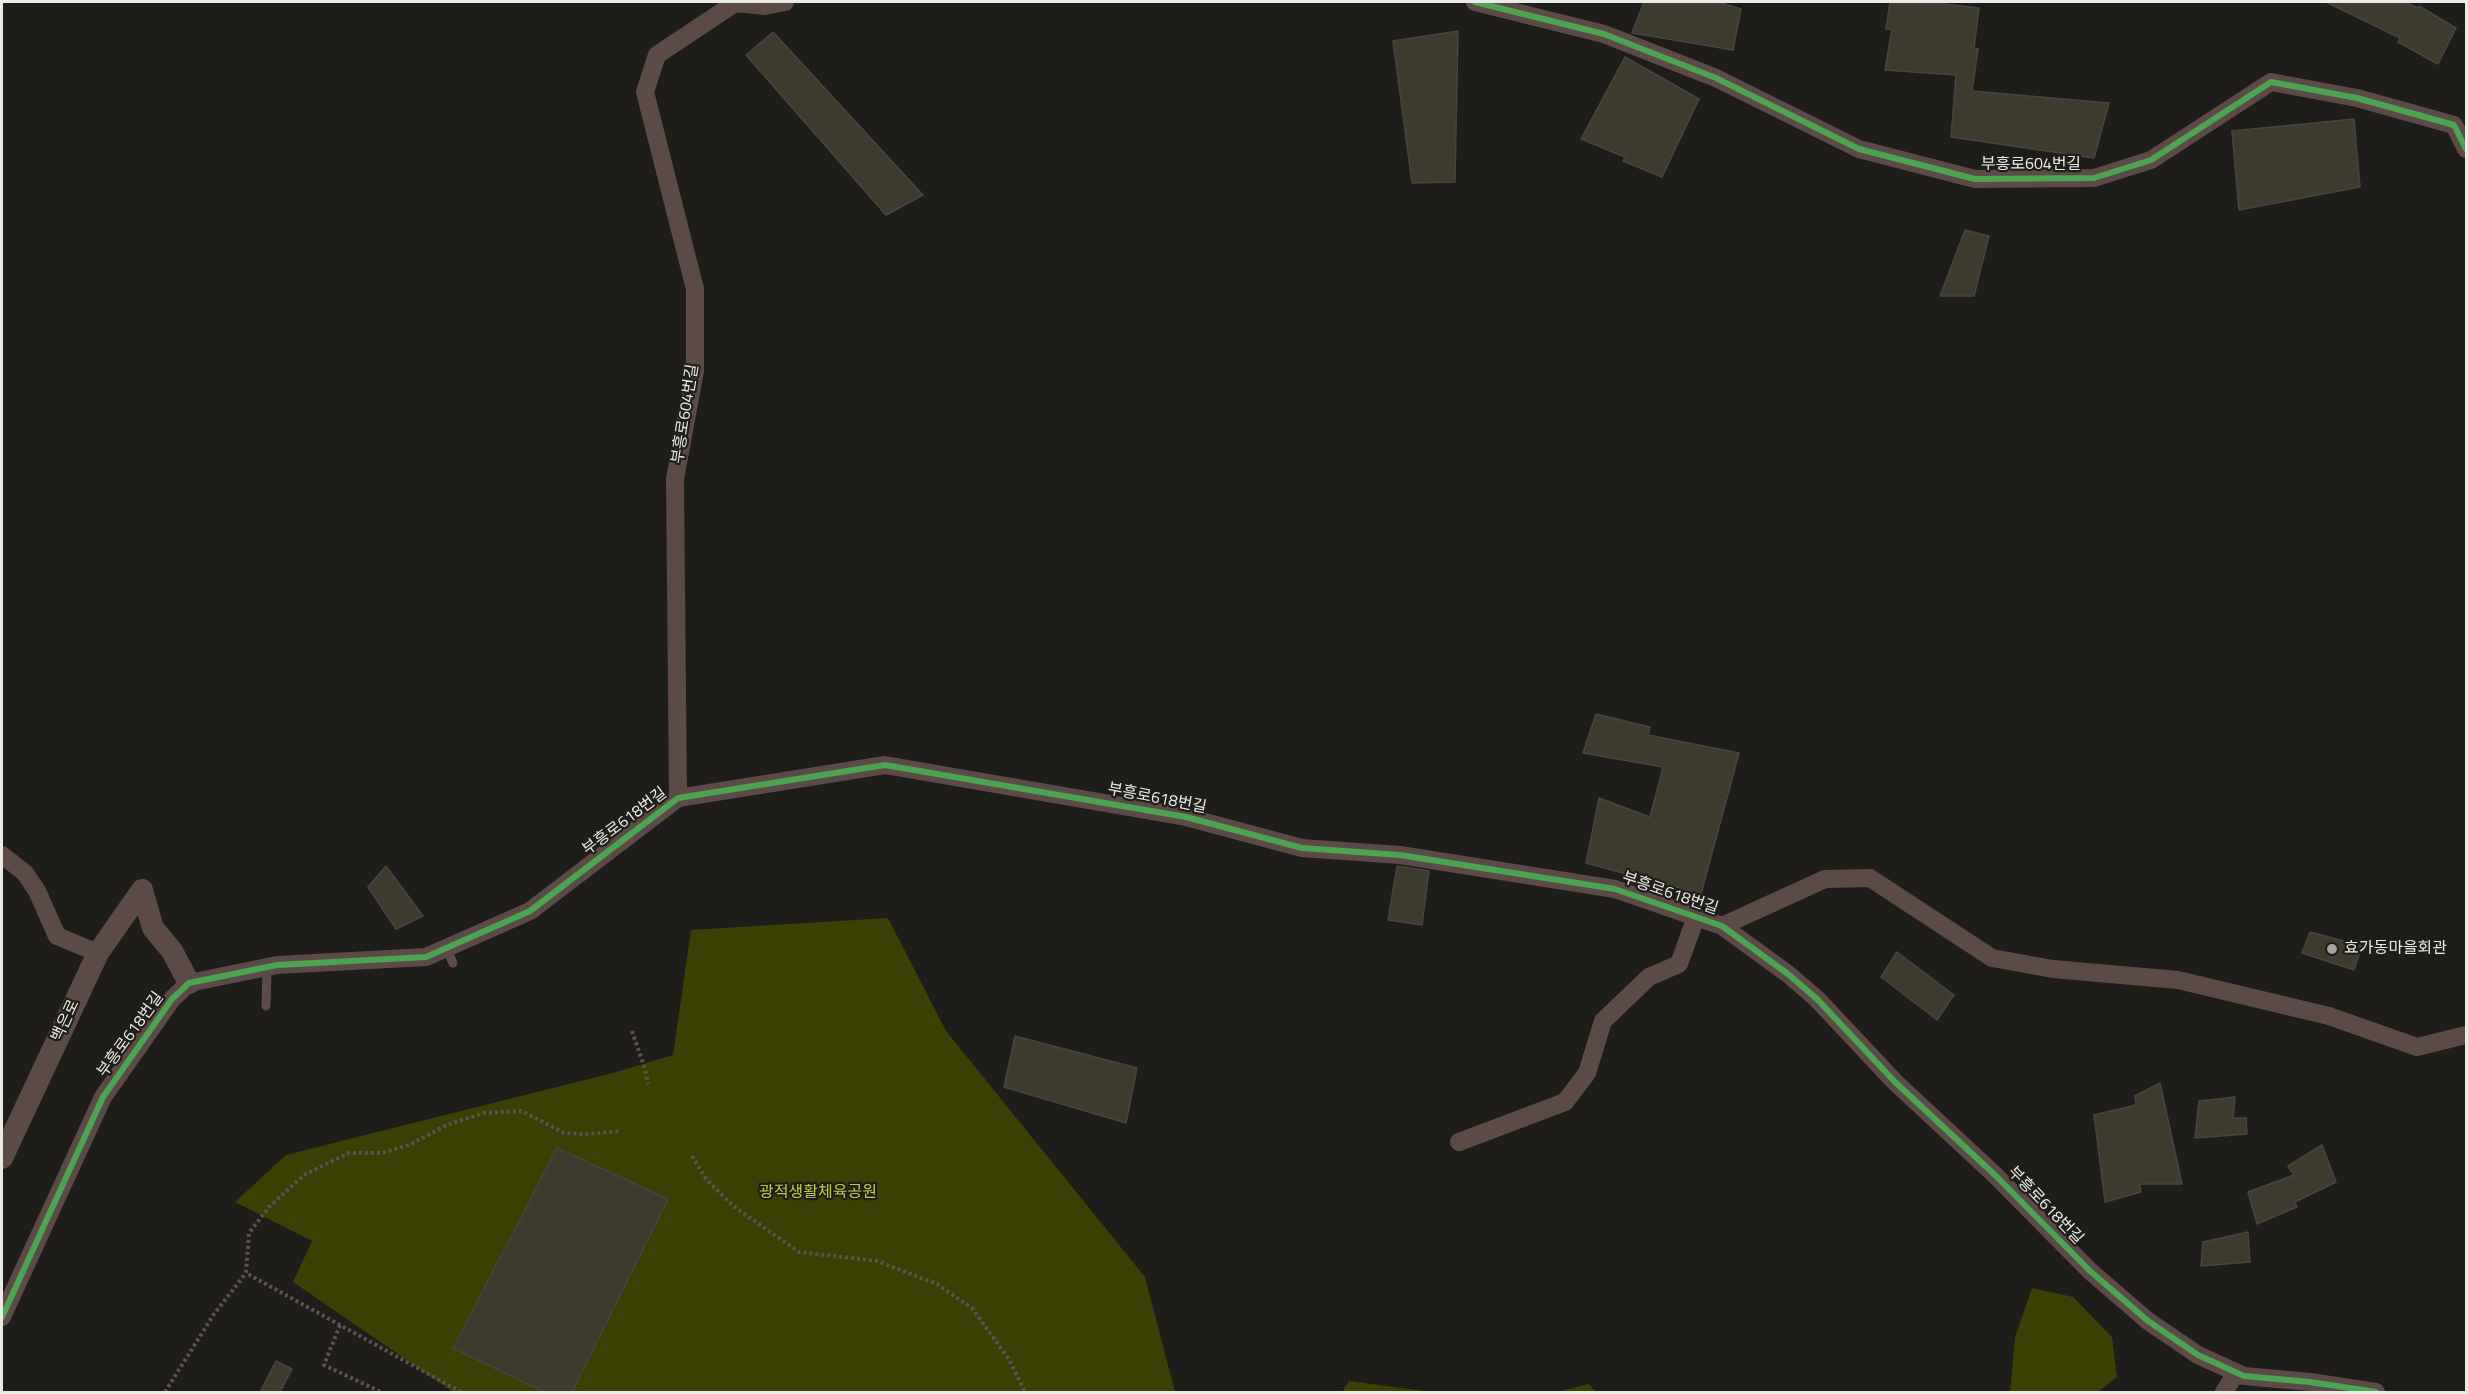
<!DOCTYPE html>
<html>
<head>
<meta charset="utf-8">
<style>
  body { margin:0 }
  #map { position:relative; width:2468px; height:1394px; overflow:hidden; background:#1e1d1a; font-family:"Titillium Web",sans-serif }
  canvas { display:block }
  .frame { position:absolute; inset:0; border:3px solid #eaeae6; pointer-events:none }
</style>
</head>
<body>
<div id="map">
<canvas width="2468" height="1394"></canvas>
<div class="frame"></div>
</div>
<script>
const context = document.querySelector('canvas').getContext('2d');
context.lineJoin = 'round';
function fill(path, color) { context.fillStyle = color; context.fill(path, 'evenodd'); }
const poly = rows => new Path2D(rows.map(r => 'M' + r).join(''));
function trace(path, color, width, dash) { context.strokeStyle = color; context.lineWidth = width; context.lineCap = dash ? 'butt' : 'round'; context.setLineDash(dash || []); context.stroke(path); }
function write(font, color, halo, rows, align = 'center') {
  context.font = font + ' "Titillium Web","Noto Sans KR",sans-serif'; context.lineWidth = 4.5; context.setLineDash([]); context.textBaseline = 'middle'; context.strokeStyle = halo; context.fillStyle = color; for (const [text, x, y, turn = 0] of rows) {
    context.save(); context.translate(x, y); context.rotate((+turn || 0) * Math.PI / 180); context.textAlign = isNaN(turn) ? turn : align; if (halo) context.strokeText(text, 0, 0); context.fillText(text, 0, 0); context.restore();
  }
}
fill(poly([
  [888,918,946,1031,1145,1277,1175,1392,453,1392,293,1282,312,1241,235,1202,286,1155,613,1073,673,1055,691,930],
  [2032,1288,2073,1297,2112,1337,2117,1377,2098,1392,2010,1392,2015,1337],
  [1349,1381,1387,1386,1433,1392,1342,1392],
  [1589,1384,1596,1392,1556,1392]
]), '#3b4004');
const building = poly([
  [1644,2,1718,2,1741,9,1733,50,1632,33,1644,2],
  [1890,2,1927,2,1979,8,1974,48,1978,49,1972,91,2109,103,2094,158,1951,137,1956,75,1885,70,1892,29,1886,29,1890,2],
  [2326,2,2405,2,2418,8,2419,6,2456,28,2438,64,2398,42,2400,38,2326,2],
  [1458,31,1455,182,1412,183,1393,41,1458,31],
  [773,32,923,195,886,215,746,55,773,32],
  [1625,57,1699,99,1662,177,1623,161,1625,157,1581,139,1625,57],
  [2354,119,2360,187,2239,210,2232,131,2354,119],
  [1965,230,1989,236,1974,296,1940,296,1965,230],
  [1596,714,1650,727,1648,735,1739,753,1701,894,1586,863,1599,798,1650,817,1663,767,1583,753,1596,714],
  [386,866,423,916,396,929,368,887,386,866],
  [1397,866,1429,871,1422,925,1388,920,1397,866],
  [2310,932,2362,946,2354,970,2302,953,2310,932],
  [1897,952,1954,995,1937,1020,1881,977,1897,952],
  [1015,1036,1137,1068,1126,1123,1004,1087,1015,1036],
  [2160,1083,2182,1184,2140,1184,2141,1192,2105,1202,2094,1115,2136,1105,2135,1096,2160,1083],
  [2235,1097,2233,1118,2246,1118,2247,1134,2195,1138,2199,1101,2235,1097],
  [2322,1145,2336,1182,2295,1202,2297,1207,2257,1224,2248,1192,2294,1175,2288,1166,2322,1145],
  [557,1148,668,1199,572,1392,544,1392,453,1348,557,1148],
  [2248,1232,2250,1262,2201,1266,2203,1242,2248,1232],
  [276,1361,292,1369,280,1392,260,1392,276,1361]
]);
fill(building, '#3e3b2f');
trace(building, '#464542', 1.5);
trace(poly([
  [632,1031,645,1069,648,1084],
  [692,1156,706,1179,733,1206,799,1252,877,1261,937,1284,972,1308,1010,1361,1025,1392],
  [340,1325,324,1365,381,1392],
  [165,1392,214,1314,246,1273],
  [461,1392,246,1273,249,1233,269,1207,304,1175,349,1153,382,1153,409,1145,447,1125,484,1113,522,1111,564,1133,584,1134,621,1131]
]), '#5c5250', 4, [3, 3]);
trace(poly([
  [446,948,453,963],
  [266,1006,267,969]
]), '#5c4a47', 9);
trace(poly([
  [1475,2,1604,34,1716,78,1859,149,1975,179,2094,178,2151,160,2271,82,2357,98,2454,125,2466,149],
  [678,798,675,479,695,371,695,289,645,92,657,55,735,3,765,6,785,2],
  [2,855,25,873,37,891,57,936,98,953],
  [1722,926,1825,879,1870,878,1992,958,2053,969,2178,980,2329,1016,2417,1047,2466,1035],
  [1459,1142,1565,1102,1587,1073,1603,1021,1649,977,1679,964,1696,917],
  [2,1317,103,1097,172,999,189,983,277,965,426,957,530,911,678,798,885,765,1186,817,1302,848,1400,855,1615,889,1722,926,1788,974,1817,999,1895,1082,1996,1176,2090,1271,2148,1321,2198,1355,2244,1376,2310,1382,2376,1392],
  [2224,1392,2236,1373]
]), '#5c4a47', 18);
trace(poly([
  [142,890,153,928,172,951,189,983],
  [2,1158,98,953,142,890]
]), '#5c4a47', 22);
trace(poly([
  [1475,2,1604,34,1716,78,1859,149,1975,179,2094,178,2151,160,2271,82,2357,98,2454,125,2466,149],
  [2,1317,103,1097,172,999,189,983,277,965,426,957,530,911,678,798,885,765,1186,817,1302,848,1400,855,1615,889,1722,926,1788,974,1817,999,1895,1082,1996,1176,2090,1271,2148,1321,2198,1355,2244,1376,2310,1382,2376,1392]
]), '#4ca352', 6);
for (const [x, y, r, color] of [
  [2332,949,6,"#a3a29f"]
]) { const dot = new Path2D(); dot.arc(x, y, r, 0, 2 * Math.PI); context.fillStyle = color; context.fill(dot); trace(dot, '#1f1e19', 2); }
write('16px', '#eaeae6', '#1f1e19', [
  ["부흥로604번길",2031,165],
  ["부흥로604번길",686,414,-81],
  ["부흥로618번길",1157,799,11],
  ["부흥로618번길",625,822,-37],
  ["부흥로618번길",1670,894,19],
  ["백은로",66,1021,-65],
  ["부흥로618번길",131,1035,-54],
  ["부흥로618번길",2045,1206,46]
]);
write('16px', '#eaeae6', '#1f1e19', [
  ["효가동마을회관",2344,949]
], 'left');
write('16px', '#bccc47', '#1f1e19', [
  ["광적생활체육공원",818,1193]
]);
</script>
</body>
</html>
